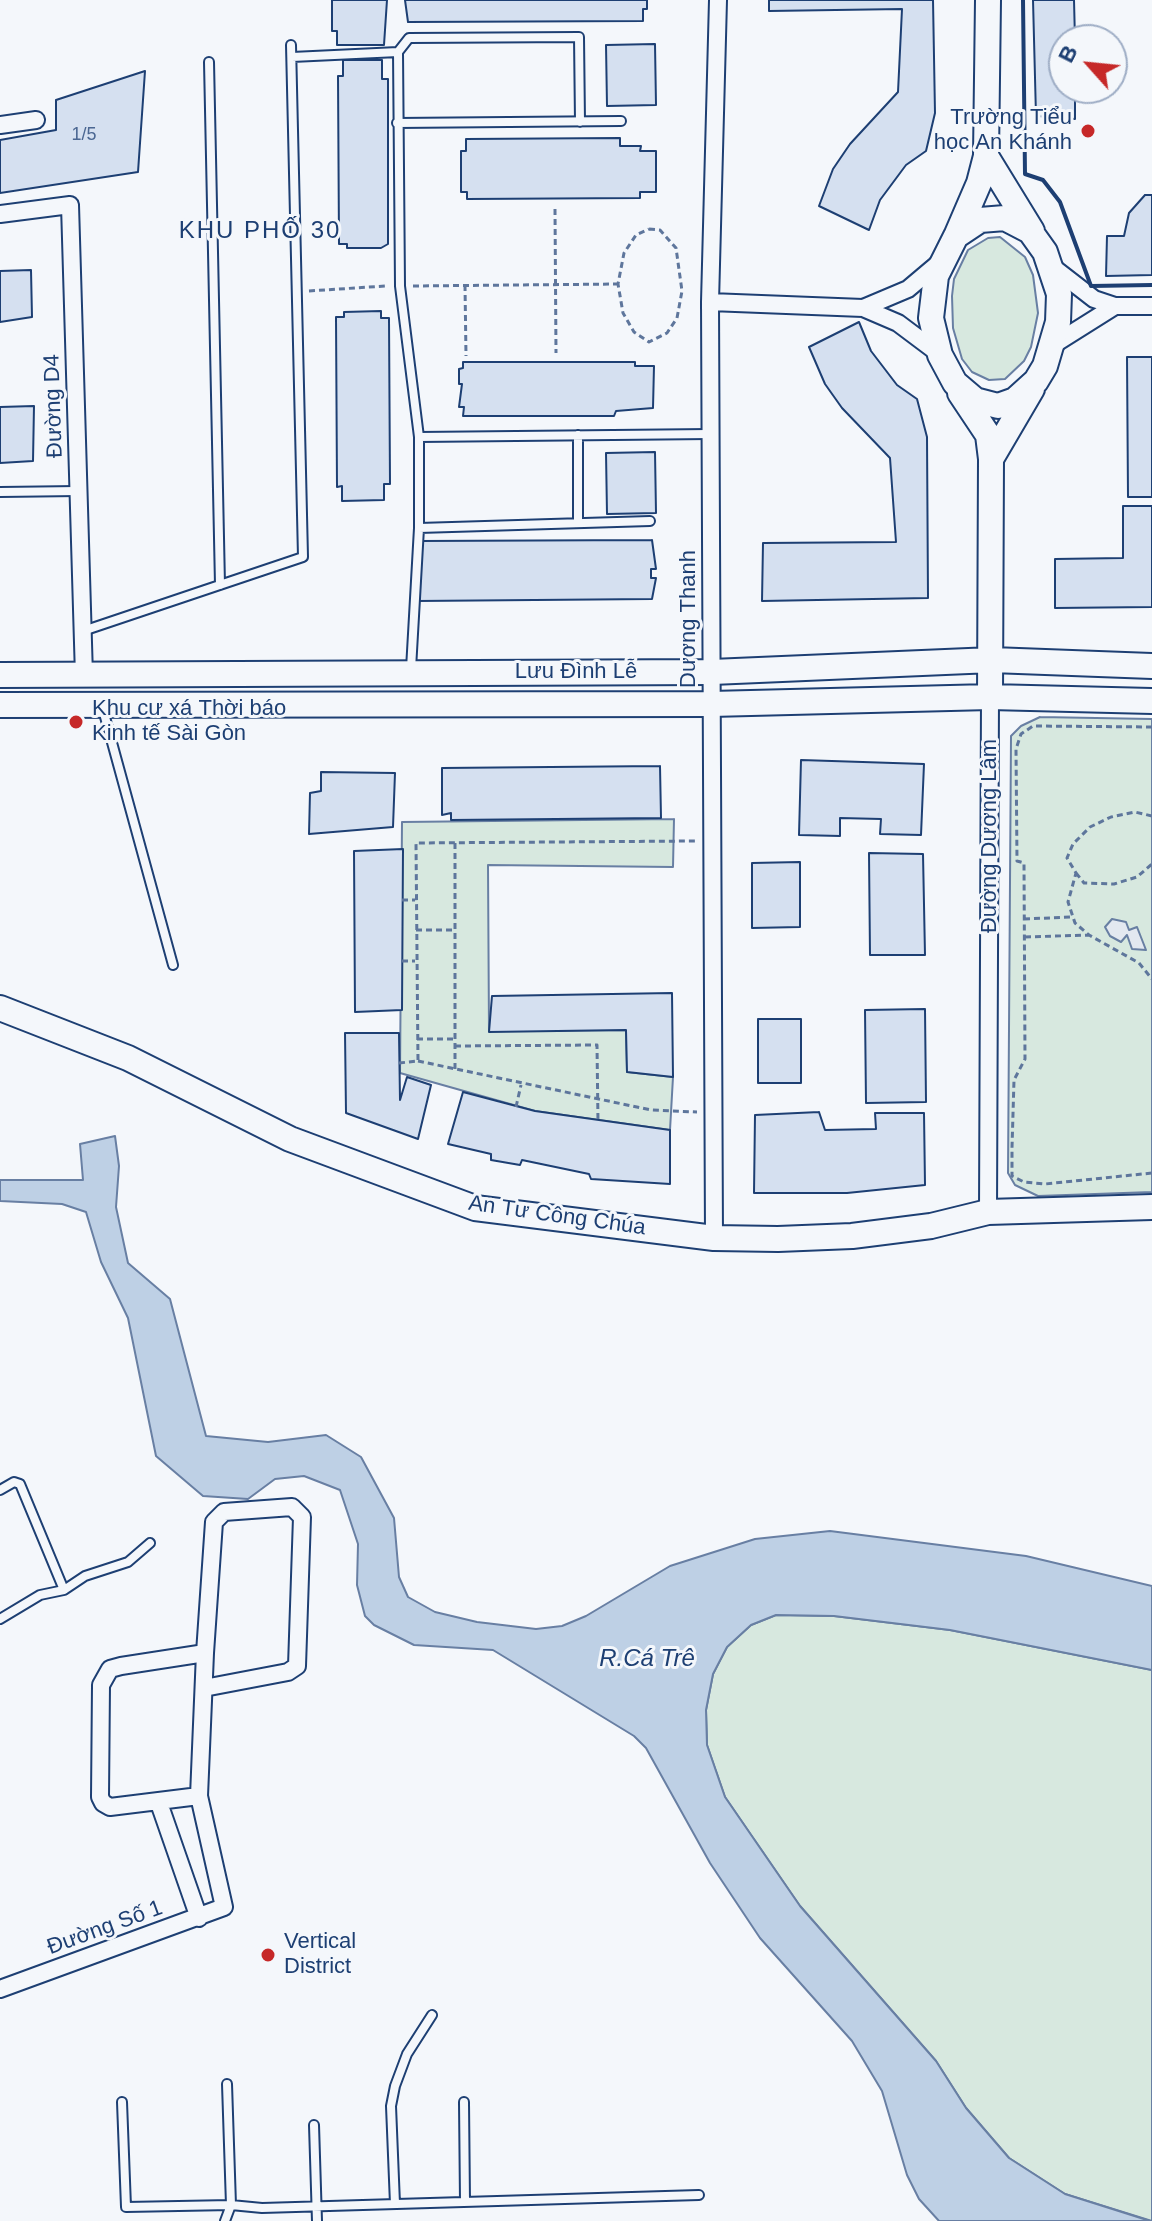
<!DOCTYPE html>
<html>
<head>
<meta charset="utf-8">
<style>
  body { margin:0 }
  #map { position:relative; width:1152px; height:2221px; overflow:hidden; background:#f4f7fb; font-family:Arial,sans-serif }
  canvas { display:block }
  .north { position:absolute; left:1048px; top:24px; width:80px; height:80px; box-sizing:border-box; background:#f4f7fb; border:2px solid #9eadc5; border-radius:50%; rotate:297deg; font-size:22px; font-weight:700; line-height:32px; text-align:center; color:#1d3f73 }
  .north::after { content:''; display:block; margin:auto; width:28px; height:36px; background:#c62828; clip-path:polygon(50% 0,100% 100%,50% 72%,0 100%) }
</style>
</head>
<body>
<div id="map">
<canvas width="1152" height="2221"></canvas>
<div class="north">B</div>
</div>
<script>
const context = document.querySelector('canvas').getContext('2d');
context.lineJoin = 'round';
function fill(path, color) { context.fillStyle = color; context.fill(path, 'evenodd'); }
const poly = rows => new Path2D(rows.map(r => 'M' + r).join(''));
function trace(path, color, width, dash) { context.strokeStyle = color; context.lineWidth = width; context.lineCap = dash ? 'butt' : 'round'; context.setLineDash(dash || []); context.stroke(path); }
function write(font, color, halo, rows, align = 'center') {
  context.font = font + ' Arial,sans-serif'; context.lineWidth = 6; context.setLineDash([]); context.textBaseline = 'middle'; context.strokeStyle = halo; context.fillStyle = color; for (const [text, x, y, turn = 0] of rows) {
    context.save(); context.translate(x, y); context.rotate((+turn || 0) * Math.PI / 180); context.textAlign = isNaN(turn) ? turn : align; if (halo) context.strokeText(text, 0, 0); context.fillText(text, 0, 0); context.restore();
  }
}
const green = poly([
  [1000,237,1025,257,1033,275,1038,313,1031,347,1024,361,1005,379,989,380,972,372,962,359,953,328,952,296,954,279,968,250,988,238,1000,237],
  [1040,717,1152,719,1152,1192,1038,1196,1015,1185,1008,1173,1011,736,1021,726,1040,717],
  [674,819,673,867,488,865,489,1031,626,1030,627,1072,673,1077,670,1130,535,1111,400,1073,402,822,674,819],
  [776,1615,834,1616,950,1630,1152,1670,1152,2221,1065,2194,1009,2158,966,2108,936,2061,800,1906,725,1797,707,1745,706,1710,713,1674,727,1647,751,1625,776,1615]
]);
fill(green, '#d7e8df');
trace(green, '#687fa3', 2);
const parking = poly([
  [1112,919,1126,922,1129,930,1137,927,1146,950,1132,949,1127,935,1121,942,1110,936,1105,927,1112,919]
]);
fill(parking, '#e3e8f0');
trace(parking, '#687fa3', 2);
const water = poly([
  [115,1136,119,1166,116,1207,128,1263,170,1299,206,1436,268,1442,326,1435,361,1457,394,1518,399,1577,408,1597,435,1612,477,1622,536,1629,562,1626,586,1616,670,1566,755,1539,830,1531,1026,1556,1152,1586,1152,1670,950,1630,834,1616,776,1615,751,1625,727,1647,713,1674,706,1710,707,1745,725,1797,800,1906,936,2061,966,2108,1009,2158,1065,2194,1150,2221,939,2221,919,2199,907,2175,882,2091,852,2041,760,1938,710,1863,646,1748,634,1736,493,1650,414,1645,374,1625,365,1616,357,1585,358,1544,340,1490,304,1476,275,1479,248,1499,203,1496,156,1456,128,1318,101,1262,86,1212,62,1204,0,1201,0,1180,83,1180,80,1144,115,1136]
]);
fill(water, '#bed0e5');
trace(water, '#687fa3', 2);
const building = poly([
  [332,0,387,0,384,45,337,45,337,31,332,31,332,0],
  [405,0,647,0,647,9,643,9,643,21,408,22,405,0],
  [769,0,933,0,935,113,926,151,906,165,880,200,869,230,819,206,833,169,850,144,898,92,902,9,769,11,769,0],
  [1033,0,1074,0,1075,40,1064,40,1064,88,1075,88,1075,119,1036,116,1033,0],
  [655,44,656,105,607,106,606,45,655,44],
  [343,60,382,60,382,79,388,79,388,244,381,248,347,248,347,244,339,244,338,76,343,76,343,60],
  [145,71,138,172,0,193,0,140,56,130,56,100,145,71],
  [620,138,620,146,641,146,640,151,656,151,656,192,640,192,640,198,467,199,467,192,461,192,461,151,466,151,466,139,620,138],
  [1145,195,1152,195,1152,275,1106,276,1107,236,1124,236,1129,213,1145,195],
  [31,270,32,317,0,322,0,271,31,270],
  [381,311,381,318,389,318,390,484,384,484,384,500,342,501,342,486,337,487,336,317,344,317,344,312,381,311],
  [859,322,871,351,897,385,917,399,927,437,928,598,762,601,763,543,896,542,890,458,842,408,825,384,809,347,859,322],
  [1127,357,1152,357,1152,497,1128,497,1127,357],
  [463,362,635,362,635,366,654,366,653,408,616,411,614,416,463,416,464,407,459,407,462,384,459,384,459,369,463,368,463,362],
  [34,406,33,461,0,463,0,407,34,406],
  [655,452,656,513,607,514,606,453,655,452],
  [1123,506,1152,506,1152,607,1055,608,1055,559,1123,558,1123,506],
  [652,540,656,569,651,569,651,578,656,578,652,599,417,601,413,594,413,553,419,553,419,541,652,540],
  [801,760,924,764,921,835,880,834,881,819,840,818,840,836,799,835,801,760],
  [660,766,661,818,451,820,451,813,442,815,442,768,660,766],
  [321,772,395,773,393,827,309,834,310,793,321,791,321,772],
  [403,849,402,1010,355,1012,354,851,403,849],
  [869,853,923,854,925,955,870,955,869,853],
  [800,862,800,927,752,928,752,863,800,862],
  [672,993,673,1077,627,1072,626,1030,489,1032,492,996,672,993],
  [925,1009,926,1102,866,1103,865,1010,925,1009],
  [758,1019,801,1019,801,1083,758,1083,758,1019],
  [345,1033,399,1033,400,1100,407,1077,431,1085,418,1139,346,1113,345,1033],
  [463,1092,535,1111,670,1130,670,1184,591,1179,589,1174,522,1160,520,1165,491,1160,491,1154,448,1144,463,1092],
  [819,1112,825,1130,876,1129,875,1113,924,1113,925,1185,847,1193,754,1193,755,1115,819,1112]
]);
fill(building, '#d5e0f0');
trace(building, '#1d3f73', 2);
const lane = poly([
  [398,52,400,286,419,437,419,528,411,669],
  [292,57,398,52,409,38,579,37,580,122],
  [209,62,220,585],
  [397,123,621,121],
  [578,435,578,522],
  [419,437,710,434],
  [0,492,78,491],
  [419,528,650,521],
  [83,631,303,557,291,45],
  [102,706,173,965],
  [0,1490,14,1482,20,1484,64,1590],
  [0,1619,40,1595,64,1590,85,1576,128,1562,150,1543],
  [122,2102,126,2207,231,2205,227,2084],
  [464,2102,465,2202],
  [314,2125,317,2221],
  [395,2204,391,2106,395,2086,407,2054,432,2015],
  [225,2221,231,2205,262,2208,699,2195]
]);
const street = poly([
  [0,125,36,120],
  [0,214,70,205,84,676],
  [1054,268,1094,299,1115,306,1152,306],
  [710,302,863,308,898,323,938,353],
  [863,308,908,289,940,262],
  [1053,345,1115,306],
  [988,1212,990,697],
  [714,1238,710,302,718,0],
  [199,1796,110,1807,103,1803,100,1797,101,1685,110,1669,121,1666,205,1653],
  [159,1803,199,1918],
  [0,1989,224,1907,199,1796,205,1653,214,1522,224,1512,292,1507,302,1517,297,1666,288,1672,204,1688]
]);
const secondary = poly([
  [986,156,1032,231],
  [1005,218,1030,231,1045,252,1059,294,1058,322,1045,366,1036,381,1015,400,998,406,975,400,955,383,940,355,931,318,936,276,956,236,980,220,1005,218],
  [957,234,979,183,986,156,988,0],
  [960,393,988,435,991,459,990,697],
  [991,459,1032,389],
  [0,675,712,672,992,660,1152,666],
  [0,705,711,704,990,697,1152,701],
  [0,1008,128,1058,290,1139,475,1208,714,1238,778,1239,852,1236,931,1226,988,1212,1152,1207]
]);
trace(lane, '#1d3f73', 12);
trace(street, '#1d3f73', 20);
trace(secondary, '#1d3f73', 28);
trace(poly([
  [555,209,556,353],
  [649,229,660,230,676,248,682,291,677,318,667,333,649,342,634,332,623,313,618,284,624,253,636,235,649,229],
  [465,285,466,356],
  [413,286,618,284],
  [309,291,385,286],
  [1152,727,1033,726,1021,734,1016,749,1017,861,1024,863,1025,1059,1014,1080,1012,1148,1012,1176,1024,1182,1045,1184,1152,1173],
  [1152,816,1135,812,1111,817,1090,827,1073,844,1067,858,1076,873,1068,902,1075,923,1089,935,1139,963,1152,979],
  [455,843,455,1070],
  [1076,873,1084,883,1114,884,1137,877,1152,864],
  [402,900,415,900],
  [1024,919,1072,917],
  [416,930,455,930],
  [1025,937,1089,935],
  [402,961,415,961],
  [417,1039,454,1039],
  [455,1046,597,1045,598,1122],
  [418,1061,651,1110,697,1112],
  [399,1063,418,1061,416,843,695,841],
  [516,1107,521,1085]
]), '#5e769c', 3, [6, 4]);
trace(lane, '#f4f7fb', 8);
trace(street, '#f4f7fb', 16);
trace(secondary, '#f4f7fb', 24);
trace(poly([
  [1023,0,1025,174,1043,180,1060,202,1091,286,1152,285]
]), '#1d3f73', 4);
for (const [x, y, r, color] of [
  [1088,131,8,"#c62828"],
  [76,722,8,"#c62828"],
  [268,1955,8,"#c62828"]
]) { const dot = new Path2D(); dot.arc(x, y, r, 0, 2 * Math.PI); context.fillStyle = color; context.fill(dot); trace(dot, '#f4f7fb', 3); }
write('18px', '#4b6792', null, [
  ["1/5",84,135]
]);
write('22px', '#1d3f73', '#f4f7fb', [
  ["Trường Tiểu",1072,118,"right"],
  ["học An Khánh",1072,143,"right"],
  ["Khu cư xá Thời báo",92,709],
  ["Kinh tế Sài Gòn",92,734],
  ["Vertical",284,1942],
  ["District",284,1967]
], 'left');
write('22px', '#1d3f73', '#f4f7fb', [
  ["Đường D4",54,406,-92],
  ["Dương Thanh",689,619,-90],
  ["Lưu Đình Lễ",576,672],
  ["Đường Dương Lâm",990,836,-90],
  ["An Tư Công Chúa",557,1216,8],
  ["Đường Số 1",105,1928,-20]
]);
context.letterSpacing = '2px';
write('24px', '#1d3f73', '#f4f7fb', [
  ["KHU PHỐ 30",260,231]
]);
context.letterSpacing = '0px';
write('italic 24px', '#1d3f73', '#f4f7fb', [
  ["R.Cá Trê",647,1659]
]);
</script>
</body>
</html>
